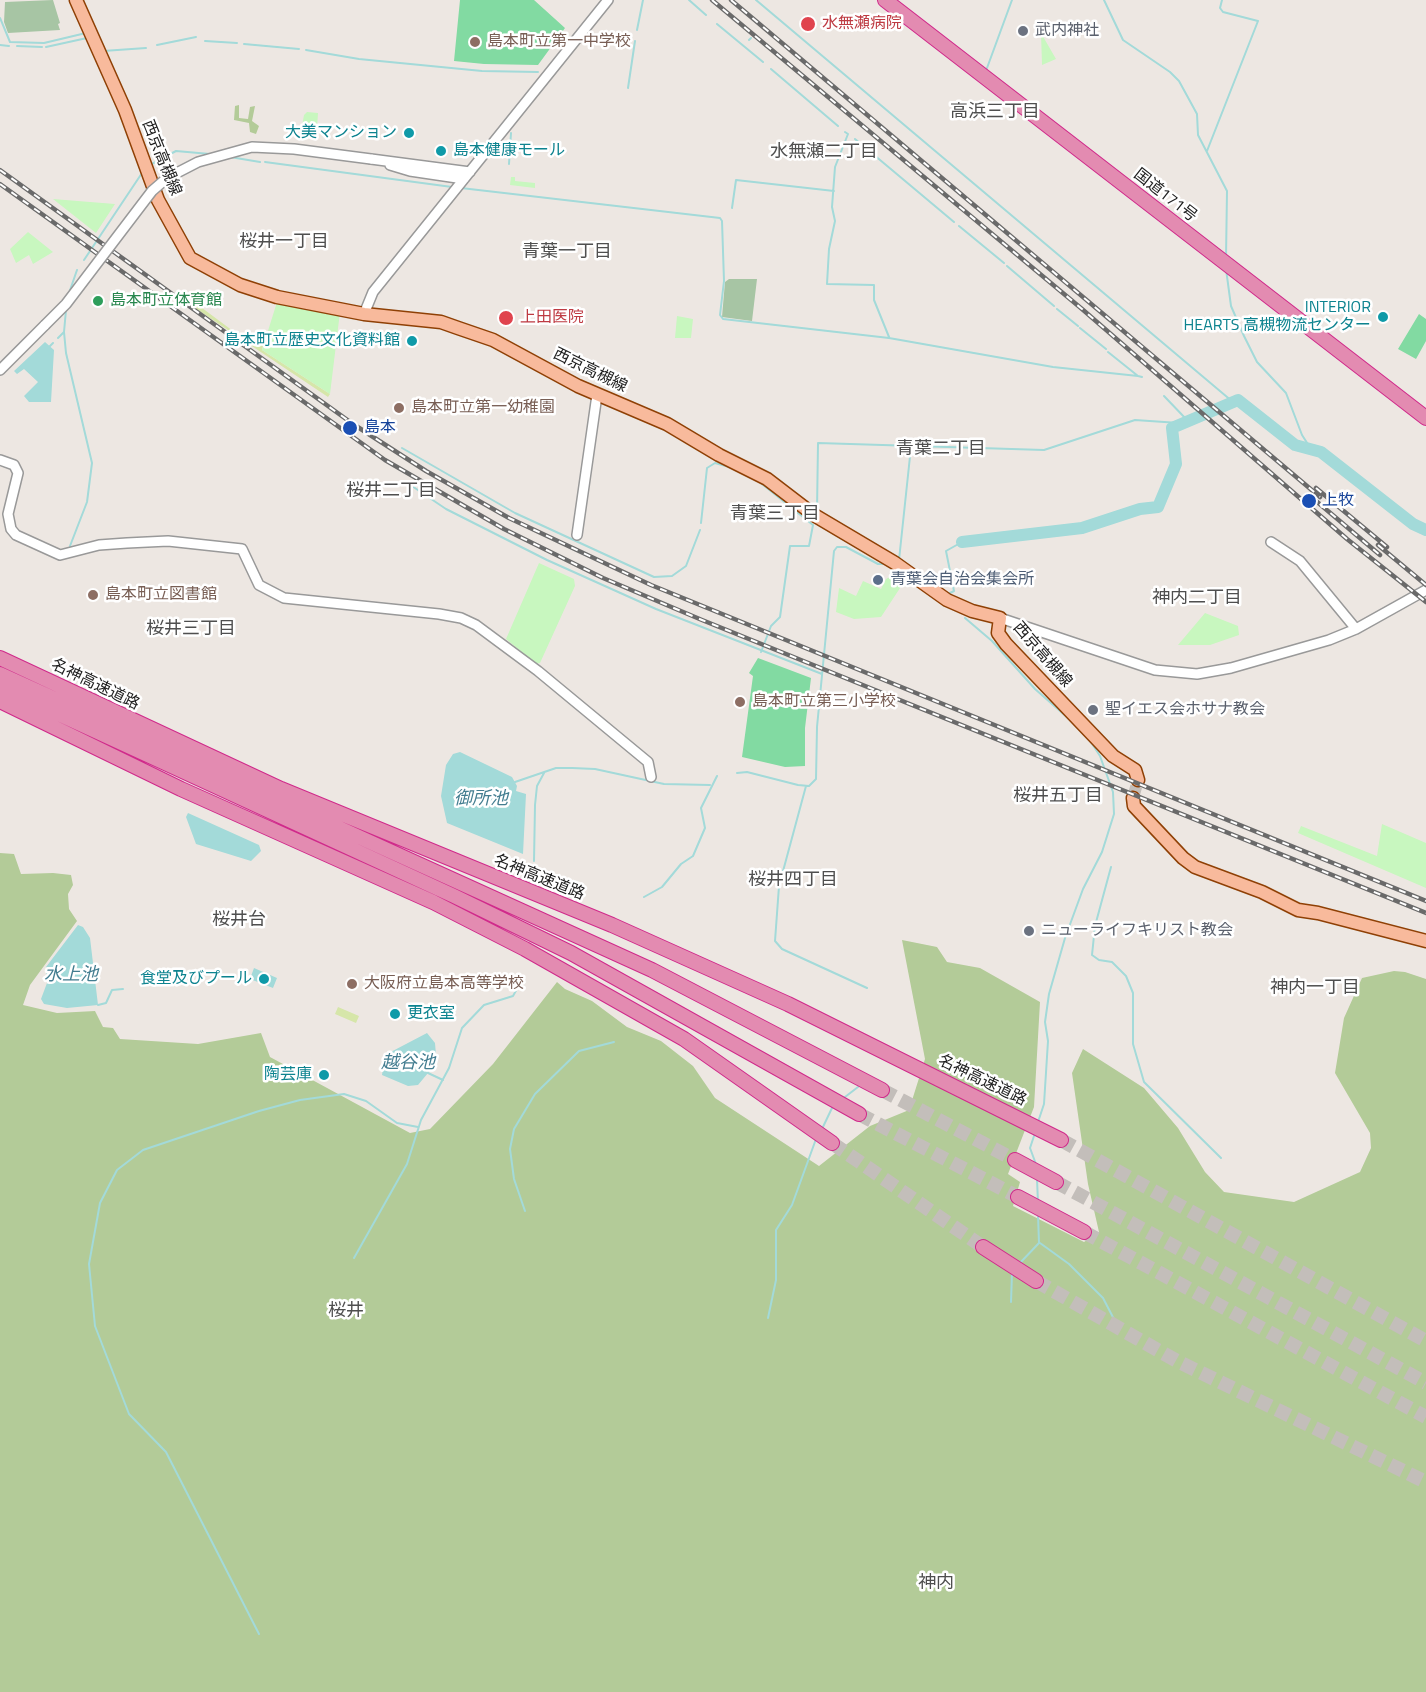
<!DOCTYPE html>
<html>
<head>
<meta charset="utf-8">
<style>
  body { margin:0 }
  canvas { display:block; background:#ede7e2 }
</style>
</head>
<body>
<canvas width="1426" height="1692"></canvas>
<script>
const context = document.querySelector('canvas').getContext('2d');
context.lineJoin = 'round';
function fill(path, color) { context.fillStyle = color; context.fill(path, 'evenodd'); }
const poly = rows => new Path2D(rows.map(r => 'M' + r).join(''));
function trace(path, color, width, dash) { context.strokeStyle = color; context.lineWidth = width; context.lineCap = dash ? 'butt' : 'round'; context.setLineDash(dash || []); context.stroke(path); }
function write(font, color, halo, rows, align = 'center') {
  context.font = font + ' "Titillium Web","Noto Sans JP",sans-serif'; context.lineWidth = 5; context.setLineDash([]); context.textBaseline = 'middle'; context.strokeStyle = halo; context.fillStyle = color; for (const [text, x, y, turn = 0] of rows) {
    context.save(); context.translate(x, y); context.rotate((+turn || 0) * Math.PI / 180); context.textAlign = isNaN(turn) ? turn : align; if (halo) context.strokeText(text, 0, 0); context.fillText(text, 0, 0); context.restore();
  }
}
fill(poly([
  [190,299,233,331,241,334,241,337,263,345,262,350,330,394,328,397,189,304],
  [338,1007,359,1016,356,1023,335,1014]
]), '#d6e6a9');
fill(poly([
  [239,105,239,118,248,119,250,107,255,106,252,121,259,126,256,134,250,132,249,123,234,120,235,106],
  [0,853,14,854,21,874,53,873,71,875,73,885,68,894,69,909,77,921,30,985,23,1005,57,1013,95,1011,103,1027,113,1028,120,1039,198,1044,261,1033,270,1057,410,1133,430,1129,493,1064,557,982,565,989,592,1001,627,1027,661,1041,693,1066,715,1098,819,1166,870,1126,909,1110,925,1059,902,940,937,947,947,962,980,968,1040,1002,1034,1107,1008,1174,1020,1182,1013,1206,1084,1242,1099,1232,1088,1184,1072,1073,1083,1049,1144,1088,1178,1128,1205,1172,1224,1192,1294,1202,1360,1172,1371,1148,1370,1133,1335,1073,1344,1018,1362,978,1394,971,1405,972,1426,979,1426,1692,0,1692]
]), '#b3cb98');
fill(poly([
  [53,0,60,23,58,24,60,30,8,33,4,22,5,2],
  [729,279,757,279,752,321,722,317,725,282]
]), '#a7c5a4');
fill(poly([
  [1041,33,1056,59,1042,65],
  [307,112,318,113,317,128,302,126,304,115],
  [511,177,515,177,515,181,535,183,535,188,510,185],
  [53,199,115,204,96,233],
  [28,232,53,252,33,264,29,255,16,263,10,249],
  [277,302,340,312,330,394,262,350],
  [677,316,693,319,691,338,675,338],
  [539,563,574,579,575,586,540,663,536,664,506,639],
  [895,574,904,582,881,617,854,619,836,612,839,588,856,596,863,581,881,589,886,579],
  [1205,613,1238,626,1239,635,1210,645,1178,645],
  [1382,824,1426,843,1426,888,1298,833,1301,826,1377,856]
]), '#c8f7bf');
fill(poly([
  [460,0,534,0,565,28,538,65,484,64,454,61],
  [1419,314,1426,319,1426,341,1416,359,1398,349],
  [758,658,811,678,805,728,805,766,785,767,742,757,753,676,749,673]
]), '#82daa2');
fill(poly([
  [45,342,54,350,51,402,29,402,24,396,38,382,24,369,17,374,14,371],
  [460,752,512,777,517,786,516,791,526,794,523,854,447,823,441,796,446,765,453,754],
  [188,813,259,845,261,851,251,861,196,844,186,817],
  [78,925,83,927,90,938,98,1005,67,1008,44,1004,41,999,47,983,46,967],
  [254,968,277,978,273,988,250,979],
  [427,1033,435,1043,436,1055,433,1067,418,1085,408,1086,382,1075,385,1055]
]), '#a3dad9');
trace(poly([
  [689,0,706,15],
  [756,0,1233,402],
  [1104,0,1123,40,1170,72,1179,81,1197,114,1198,135,1227,191,1226,258],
  [0,18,10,42,44,43,86,33],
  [717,24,763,62],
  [637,30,643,0],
  [749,40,751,38],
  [205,41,237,43],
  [244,44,299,49],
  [0,45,9,46],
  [157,45,196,37],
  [17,46,42,47],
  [46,47,87,38],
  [306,50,359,59,482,71,538,72],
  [103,51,146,48],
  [987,68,1012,0],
  [771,69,838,126],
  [628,88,635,41],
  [845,132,848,134,835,167,832,207,835,221,829,249,827,284,874,285,874,300,889,337],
  [855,139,954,222],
  [1207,151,1258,21,1223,12,1220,8,1222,0],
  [230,157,260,162],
  [265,162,452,187],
  [509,164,511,133],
  [150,165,176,151,210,154],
  [461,188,720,218,722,221,724,281,720,315,723,319,889,338,1053,367,1138,376],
  [732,208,736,180,834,191],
  [959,226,1004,263],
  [84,260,142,173],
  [1007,266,1054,306],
  [1226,269,1231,306,1244,336,1257,362,1286,393,1302,435,1311,449],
  [68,296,77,270],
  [1057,309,1078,326],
  [1080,328,1106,349],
  [64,332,66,353,92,463,87,502,70,546],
  [58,338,64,332,66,310],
  [49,347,53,343],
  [1108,352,1138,376,1142,377],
  [1164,396,1187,420],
  [402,448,515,513,654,577,672,576,686,566,700,530],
  [757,480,813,525],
  [406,482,446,509,547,560,656,609,822,674],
  [817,511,818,443,1044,450,1135,420,1179,423],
  [701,523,707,468,715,463,733,468],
  [899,560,911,447],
  [948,594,954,591,946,551,962,542],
  [965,618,992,641,1035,689,1077,726],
  [761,652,771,626,780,617,790,546,809,546,813,525],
  [737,773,747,772,798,785,809,786,816,779,817,727,834,551,837,547,846,547,878,564,886,564],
  [515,782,556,768,572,768,595,769,664,784,710,785],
  [806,786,779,886,775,941,782,949,867,988],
  [534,861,535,805,537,786,544,773],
  [1111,867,1095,926,1092,955,1099,960,1112,962,1126,976,1133,993,1133,1044,1144,1082,1221,1158],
  [644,897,662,887,681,864,693,856,705,828,701,808,717,776],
  [98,1005,106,1003,112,990,123,989],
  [428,1073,443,1080],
  [845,1097,858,1087],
  [1038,1122,1044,1104,1048,1041,1045,1022,1049,994,1065,938,1083,889,1102,852,1114,814,1113,792,1100,756,1089,739],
  [822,1129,832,1108],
  [1035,1133,1030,1148,1037,1167],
  [1037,1179,1038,1203],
  [525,1211,514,1179,510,1149,514,1129,535,1094,579,1051,614,1042],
  [1040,1243,1069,1264,1103,1298,1117,1325],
  [354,1258,407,1164,421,1120,449,1068,462,1028,484,1005,513,996,518,987],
  [1019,1264,1039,1243,1038,1215],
  [1011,1302,1012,1273],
  [768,1318,776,1280,776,1230,792,1205,816,1139],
  [259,1634,166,1452,129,1414,95,1326,89,1264,100,1203,117,1170,143,1150,259,1111,300,1100,344,1094,366,1101,397,1123,418,1127]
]), '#a3dad9', 2);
trace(poly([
  [962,542,1082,528,1140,509,1158,507,1176,464,1172,428,1238,400,1295,445,1321,452,1413,524,1426,530]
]), '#a3dad9', 12);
trace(poly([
  [1133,798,1138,780]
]), '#c3beba', 12, [12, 6]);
trace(poly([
  [882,1090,1015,1160],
  [859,1114,1018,1197],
  [1061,1140,1426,1341],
  [832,1143,983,1247],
  [1056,1182,1426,1383],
  [1084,1232,1426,1417],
  [1036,1281,1177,1361,1426,1482]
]), '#c3beba', 14, [14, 7]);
const minor = poly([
  [371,159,470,172],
  [390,165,410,171,464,179],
  [364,314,373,292,608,0],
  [0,370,45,325],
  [0,460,14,465,18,473,8,514,11,529,16,535,60,555,99,545,127,543,168,541,242,549,259,585,284,598,439,614,461,618,476,625,538,671,648,762,651,777],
  [577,535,597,395],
  [1271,542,1300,561,1356,629],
  [1000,618,1155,670,1197,674,1231,668,1329,640,1356,629,1426,590]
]);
const major = poly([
  [76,0,125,110,158,200,190,258,240,285,277,297,364,314,441,322,458,328,493,340,578,386,667,424,719,455,767,479,814,515,895,563,947,600,972,611,1000,618,998,633,1006,644,1113,756,1135,770,1138,780],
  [1133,798,1134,806,1183,858,1195,867,1262,892,1298,910,1318,913,1426,941]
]);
const highway = poly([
  [885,0,1426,418],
  [0,658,281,789,612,925,788,1004,1061,1140],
  [0,674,652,970,882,1090],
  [0,687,454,896,571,953,859,1114],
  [0,701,181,789,433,902,525,949,684,1039,832,1143],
  [1015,1160,1056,1182],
  [1018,1197,1084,1232],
  [983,1247,1036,1281]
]);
trace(minor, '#999', 12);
trace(major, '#8f4005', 15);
trace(highway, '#d02a8b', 16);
trace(minor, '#fff', 9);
trace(major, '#f8ba9c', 12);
trace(highway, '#e38bb1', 14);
const rail = poly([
  [712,0,1082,309,1347,539,1426,602],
  [731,0,1320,497],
  [0,170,353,424,426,471,509,518,651,585,1426,901],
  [0,184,385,460,504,529,603,578,702,620,1426,913],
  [1316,488,1387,547],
  [1309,495,1380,555],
  [1378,545,1426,585]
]);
trace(rail, '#6a6a6a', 4.5);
trace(rail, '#fff', 2, [7]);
const minorBridge = poly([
  [45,325,66,304,152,191,167,178,198,162,252,147,294,149,371,159]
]);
trace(minorBridge, '#999', 12, []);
trace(minorBridge, '#fff', 9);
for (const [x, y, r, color] of [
  [808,24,8,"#e0444e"],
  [1023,31,6,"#6b7280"],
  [475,42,6,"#8d6e63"],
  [409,133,6,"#0f9aa8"],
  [441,151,6,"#0f9aa8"],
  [98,301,6,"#2e9e5b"],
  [1383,317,6,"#0f9aa8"],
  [506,318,8,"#e0444e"],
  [412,341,6,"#0f9aa8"],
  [399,408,6,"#8d6e63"],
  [350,428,8,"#1a4fb4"],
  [1309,501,8,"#1a4fb4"],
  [878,580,6,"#5c6f8a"],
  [93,595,6,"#8d6e63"],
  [740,702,6,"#8d6e63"],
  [1093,710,6,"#6b7280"],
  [1029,931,6,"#6b7280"],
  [264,979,6,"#0f9aa8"],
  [352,984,6,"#8d6e63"],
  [395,1014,6,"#0f9aa8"],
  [324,1075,6,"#0f9aa8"]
]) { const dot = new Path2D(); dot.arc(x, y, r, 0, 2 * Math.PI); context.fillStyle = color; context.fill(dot); trace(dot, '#fff', 2); }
write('16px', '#be3a42', '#fff', [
  ["水無瀬病院",822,24],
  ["上田医院",520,318]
], 'left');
write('16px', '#5b616d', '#fff', [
  ["武内神社",1035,31],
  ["聖イエス会ホサナ教会",1105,710],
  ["ニューライフキリスト教会",1041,931]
], 'left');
write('16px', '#785e54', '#fff', [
  ["島本町立第一中学校",487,42],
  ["島本町立第一幼稚園",411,408],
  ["島本町立図書館",105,595],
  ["島本町立第三小学校",752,702],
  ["大阪府立島本高等学校",364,984]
], 'left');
write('16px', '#0d838f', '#fff', [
  ["大美マンション",397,133],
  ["島本健康モール",453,151,"left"],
  ["INTERIOR",1371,308],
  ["HEARTS 高槻物流センター",1371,326],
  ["島本町立歴史文化資料館",400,341],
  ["食堂及びプール",252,979],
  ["更衣室",407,1014,"left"],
  ["陶芸庫",312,1075]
], 'right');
write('16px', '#1c1c1c', '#fff', [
  ["西京高槻線",161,158,68],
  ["国道171号",1165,196,38],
  ["西京高槻線",590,371,26],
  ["西京高槻線",1042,655,49],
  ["名神高速道路",95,685,26],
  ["名神高速道路",539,878,22],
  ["名神高速道路",982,1081,26]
]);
write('16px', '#27864d', '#fff', [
  ["島本町立体育館",110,301]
], 'left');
write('16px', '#164399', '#fff', [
  ["島本",364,428],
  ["上牧",1322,501]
], 'left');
write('16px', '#4e5e75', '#fff', [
  ["青葉会自治会集会所",890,580]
], 'left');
write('18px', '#4f4f4f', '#fff', [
  ["高浜三丁目",995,113],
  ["水無瀬二丁目",824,153],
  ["桜井一丁目",284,243],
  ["青葉一丁目",567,253],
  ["青葉二丁目",941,450],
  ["桜井二丁目",391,492],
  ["青葉三丁目",775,515],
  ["神内二丁目",1197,599],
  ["桜井三丁目",191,630],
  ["桜井五丁目",1058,797],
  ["桜井四丁目",793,881],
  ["桜井台",239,921],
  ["神内一丁目",1315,989],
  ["桜井",346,1312],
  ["神内",936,1584]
]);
write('italic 18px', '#437d90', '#fff', [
  ["御所池",481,800],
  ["水上池",71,976],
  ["越谷池",408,1064]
]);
</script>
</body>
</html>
